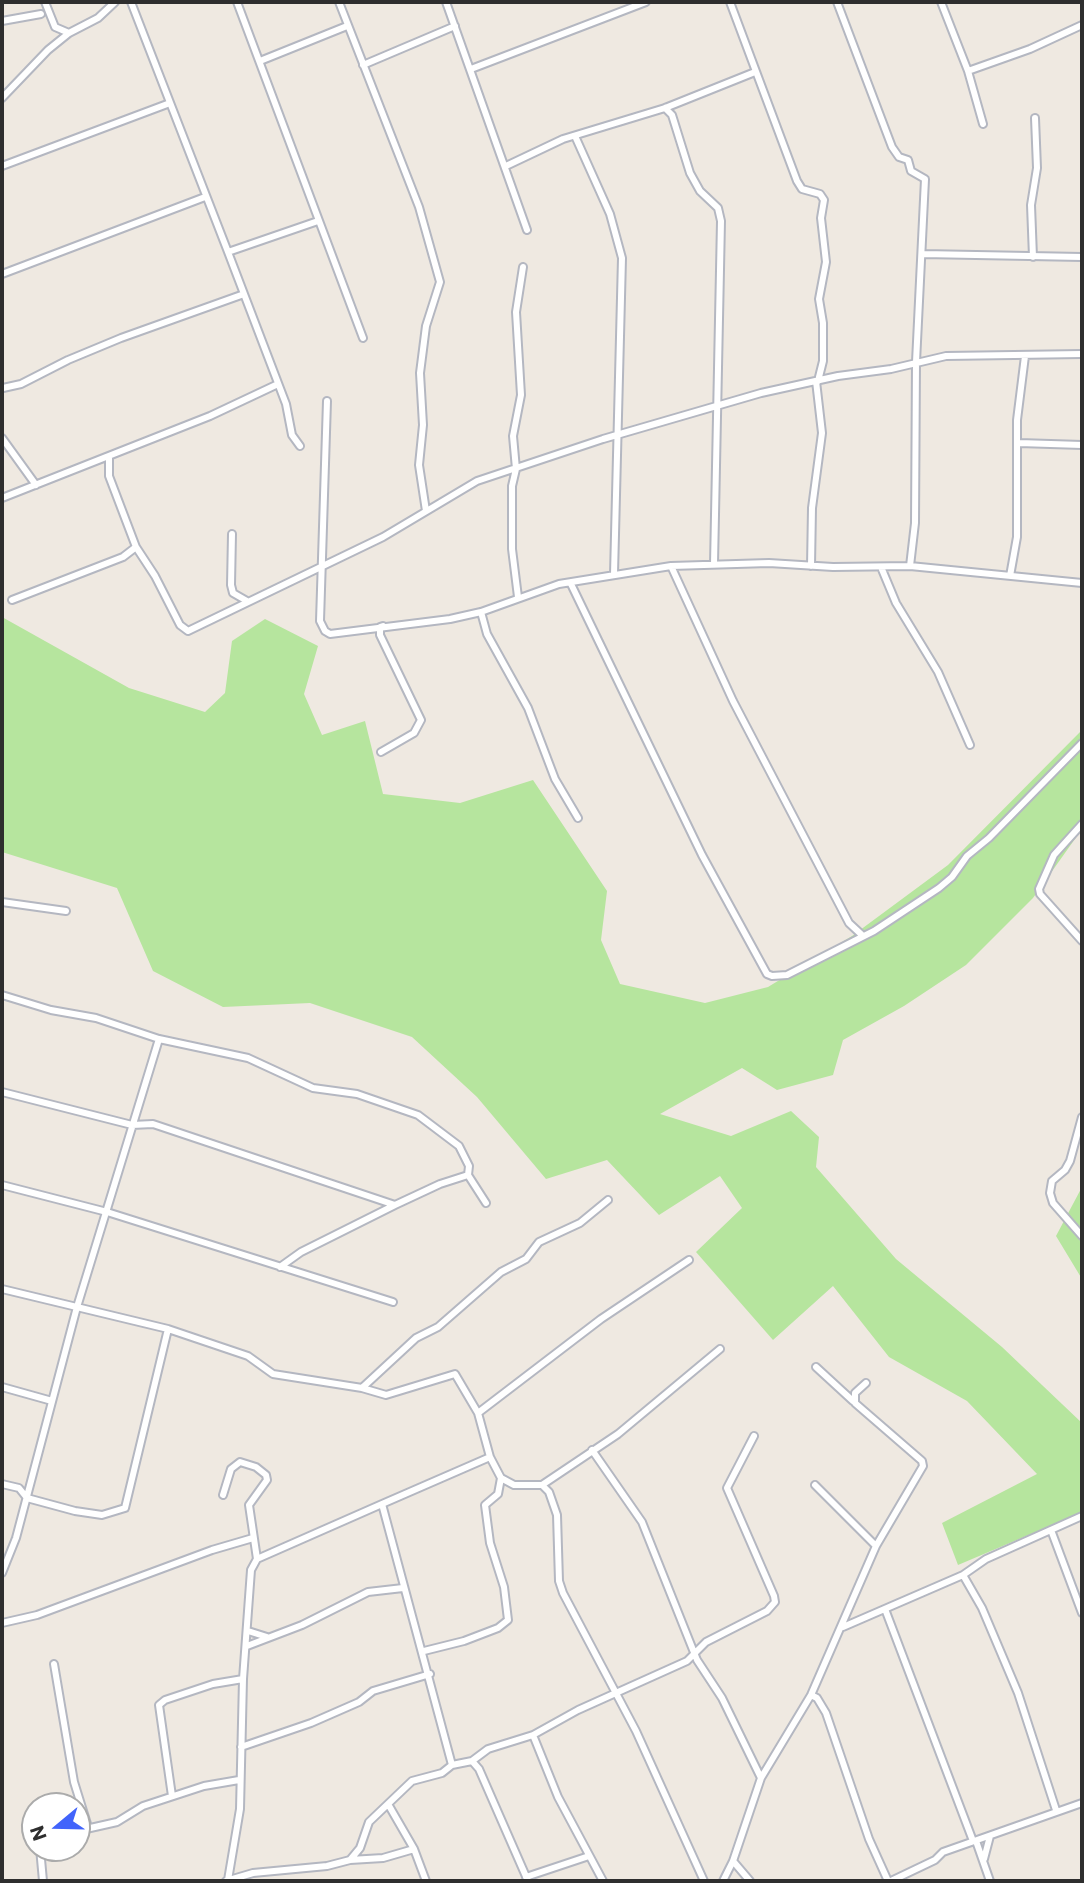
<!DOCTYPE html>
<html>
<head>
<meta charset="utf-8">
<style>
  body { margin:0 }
  #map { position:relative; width:1084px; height:1883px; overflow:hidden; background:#efe9e1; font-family:Commissioner,sans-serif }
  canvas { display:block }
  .frame { position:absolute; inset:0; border:4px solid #2e2e2e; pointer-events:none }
  .north { position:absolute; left:21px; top:1792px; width:70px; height:70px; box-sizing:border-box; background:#fff; border:2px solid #ababab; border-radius:50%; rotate:251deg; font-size:19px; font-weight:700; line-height:28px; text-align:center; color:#2e2e2e }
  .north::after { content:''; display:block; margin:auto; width:24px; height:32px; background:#4264fb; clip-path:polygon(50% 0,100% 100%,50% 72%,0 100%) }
</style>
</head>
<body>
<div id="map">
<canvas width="1084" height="1883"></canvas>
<div class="frame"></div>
<div class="north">N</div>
</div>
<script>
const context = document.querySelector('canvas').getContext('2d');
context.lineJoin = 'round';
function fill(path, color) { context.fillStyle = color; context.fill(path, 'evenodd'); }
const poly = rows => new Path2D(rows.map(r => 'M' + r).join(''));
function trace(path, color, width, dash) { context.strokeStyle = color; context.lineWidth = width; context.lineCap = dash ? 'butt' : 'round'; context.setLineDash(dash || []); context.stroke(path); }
fill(poly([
  [2,617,129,688,205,712,225,693,232,641,265,619,318,646,304,694,322,735,365,721,383,794,460,803,533,780,607,891,601,940,620,984,705,1003,768,987,852,936,948,865,1082,730,1082,829,1033,898,966,965,904,1006,843,1040,833,1075,777,1090,742,1068,660,1114,731,1136,791,1111,819,1137,816,1167,896,1259,1002,1347,1082,1423,1082,1520,1038,1531,958,1565,942,1523,1037,1474,967,1401,889,1357,833,1286,773,1340,696,1252,742,1208,720,1176,659,1215,607,1160,546,1179,477,1097,412,1037,310,1003,223,1007,153,971,117,888,2,852],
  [1082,1187,1082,1279,1056,1236]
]), '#b6e59e');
const minor = poly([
  [45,2,55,27,69,33],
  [131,2,228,252,318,221],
  [237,2,363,338],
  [339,2,419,207,440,282,426,326,420,373,423,425,419,465,426,511],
  [446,2,527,230],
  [730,2,797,181,802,189,820,194,824,200,821,218,826,262,819,299,823,323,823,361,818,381],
  [837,2,892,147,899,157,908,160,911,171,925,179,916,362,915,523,910,566],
  [941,2,968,71,983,124],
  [2,21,41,14],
  [260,61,347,26],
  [363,65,455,26],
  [471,69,646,2],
  [968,71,1030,49,1082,25],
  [2,98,48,50,69,33,98,18,115,2],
  [665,108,672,115,690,173,700,191,718,208,721,221,714,564],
  [575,136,610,214,622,258,614,574],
  [2,166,170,103],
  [506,166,563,139,665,108,755,72],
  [228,252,286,404,292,435,300,446],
  [923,254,1082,257],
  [1033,257,1031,205,1037,168,1035,118],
  [2,274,205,197],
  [3,388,21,384,68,360,121,338,244,294],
  [327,401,320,621,325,631,330,634,450,619,481,612,559,584,671,566,769,563,833,567,910,566,1082,583],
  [2,438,36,485],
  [1019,443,1082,445],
  [2,498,210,416,278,384],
  [232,534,231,585,233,593,247,601],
  [136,547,155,576,180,625,188,631,383,537,477,481,603,439,761,393,838,376,891,369,946,356,1082,354],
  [671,566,733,701,849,923,863,936],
  [811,566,812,508,822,433,816,381],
  [881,567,896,603,938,672,970,745],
  [1010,576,1017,537,1017,420,1025,356],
  [571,584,702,855,767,974,772,976,787,975,874,931,939,888,952,877,967,856,989,838,1082,743],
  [518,597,512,549,512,486,516,469,513,436,521,395,516,312,523,267],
  [12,600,123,557,136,547,109,476,109,457],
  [481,612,487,634,528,708,555,779,578,818],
  [381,752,414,733,421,720,380,635,380,627,383,626],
  [1082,824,1054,855,1039,889,1040,894,1082,941],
  [2,902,66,911],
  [2,995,51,1010,96,1018,159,1039,248,1058,313,1088,357,1094,418,1115,459,1146,469,1166,468,1175,486,1203],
  [2,1092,132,1125,153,1124,395,1205],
  [1082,1117,1070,1161,1065,1170,1052,1181,1050,1193,1053,1203,1082,1236],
  [2,1185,107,1212,393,1302],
  [280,1267,301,1252,395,1205,440,1184,468,1175],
  [2,1289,168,1329,248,1356,273,1374,362,1388,416,1338,438,1327,501,1272,526,1259,539,1242,580,1223,608,1200],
  [816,1367,853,1401],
  [2,1387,52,1401],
  [362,1388,386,1395,455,1374,478,1413,490,1457,501,1478,514,1485,542,1485,549,1492,557,1515,559,1581,563,1593,636,1731,704,1881],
  [478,1413,601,1319,689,1260],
  [592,1450,642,1522,697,1660,722,1698,761,1778],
  [2,1484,19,1488,27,1498,75,1511,102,1515,125,1508,168,1329],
  [542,1485,618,1434,720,1349],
  [815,1485,876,1546],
  [223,1495,231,1469,240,1462,256,1467,266,1475,267,1480,249,1505,257,1559,251,1570,243,1679,240,1809,228,1880],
  [1051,1530,1082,1613],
  [257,1559,382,1504],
  [2,1573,16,1538,77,1307,159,1039],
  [963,1575,986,1559,1082,1516],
  [885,1609,973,1841],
  [2,1623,37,1615,212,1550,253,1538],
  [843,1627,963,1575,982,1608,1018,1693,1056,1810],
  [248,1631,267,1637],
  [247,1646,302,1625,368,1592,403,1588],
  [424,1651,464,1641,498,1628,508,1620,504,1587,490,1543,485,1505,498,1494,501,1478],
  [54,1664,74,1782,88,1827],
  [811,1695,817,1698,826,1713,869,1839,888,1881],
  [533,1735,558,1797,603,1881],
  [241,1747,311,1723,359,1702,373,1691,430,1674],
  [472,1761,479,1769,528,1881],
  [452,1765,382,1504,490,1457],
  [172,1796,159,1705,165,1700,213,1684,243,1679],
  [388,1804,414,1849,426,1881],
  [77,1831,117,1822,143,1806,204,1786,239,1780],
  [976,1841,990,1881],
  [40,1848,43,1881],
  [984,1859,990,1836],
  [350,1860,383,1858,414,1849],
  [733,1861,750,1881],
  [526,1877,589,1856],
  [226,1881,253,1873,327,1866,350,1860,360,1848,369,1822,412,1781,442,1773,452,1765,472,1761,488,1749,533,1735,578,1710,687,1661,706,1642,767,1611,775,1602,774,1596,727,1488,754,1436],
  [723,1881,733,1861,761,1778,811,1695,876,1546,923,1466,922,1461,855,1403,855,1393,866,1383],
  [891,1881,935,1860,943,1852,1082,1803]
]);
trace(minor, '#b4b7c1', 10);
trace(minor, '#fff', 6);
</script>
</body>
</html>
